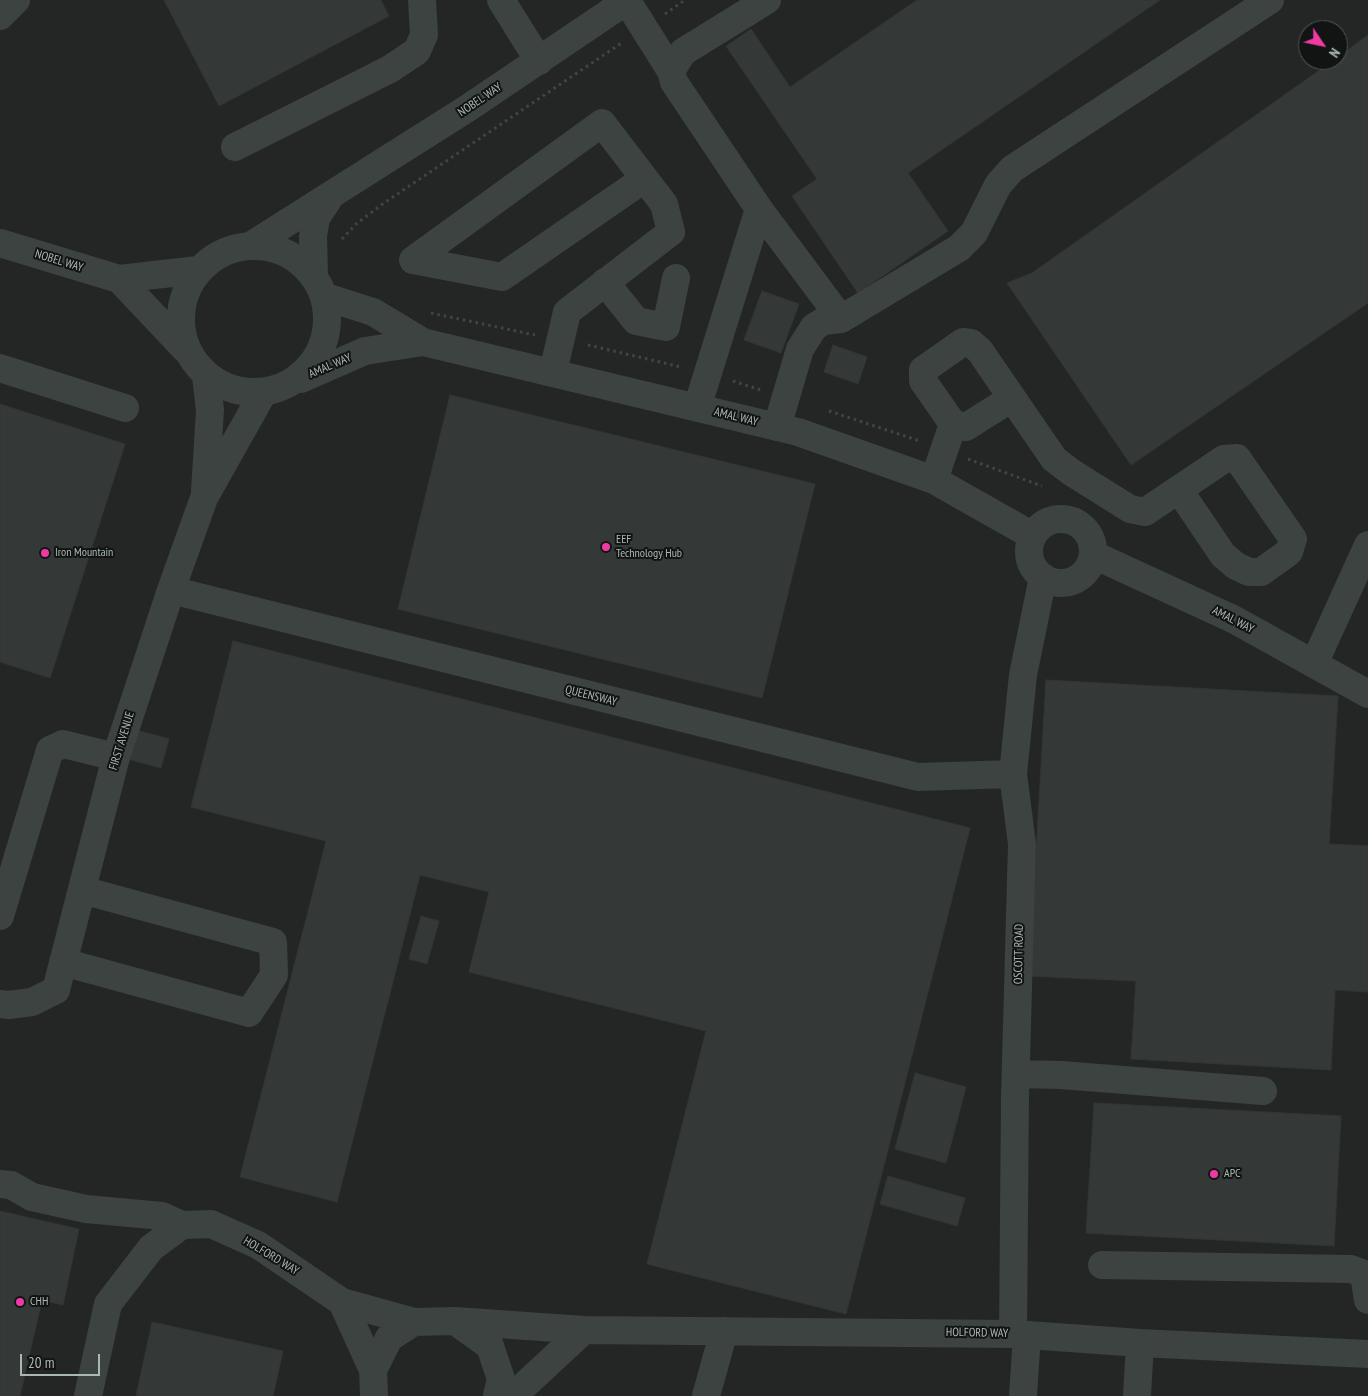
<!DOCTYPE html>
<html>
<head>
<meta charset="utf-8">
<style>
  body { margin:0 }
  #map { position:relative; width:1368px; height:1396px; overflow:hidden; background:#171919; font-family:"PT Sans Narrow",sans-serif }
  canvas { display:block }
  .north { position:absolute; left:1298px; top:20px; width:50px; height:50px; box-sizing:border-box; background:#121414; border:1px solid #4f5652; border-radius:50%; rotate:124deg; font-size:14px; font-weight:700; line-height:20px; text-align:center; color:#aab9b0 }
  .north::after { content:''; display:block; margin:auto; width:18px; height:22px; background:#ee3ba3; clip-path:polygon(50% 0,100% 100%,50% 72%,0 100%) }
  .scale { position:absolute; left:20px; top:1354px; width:80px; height:22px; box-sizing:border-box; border:2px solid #aab9b0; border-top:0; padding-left:6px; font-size:15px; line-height:18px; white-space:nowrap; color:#aab9b0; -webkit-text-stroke:4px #121414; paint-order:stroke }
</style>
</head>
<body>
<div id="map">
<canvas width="1368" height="1396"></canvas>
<div class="north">N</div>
<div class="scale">20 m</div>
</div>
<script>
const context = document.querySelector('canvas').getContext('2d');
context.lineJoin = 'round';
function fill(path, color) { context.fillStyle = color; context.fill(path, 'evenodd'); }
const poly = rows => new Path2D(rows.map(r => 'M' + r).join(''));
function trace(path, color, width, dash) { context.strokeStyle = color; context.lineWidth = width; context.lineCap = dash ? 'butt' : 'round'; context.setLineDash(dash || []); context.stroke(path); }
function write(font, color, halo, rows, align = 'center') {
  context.font = font + ' "PT Sans Narrow",sans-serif'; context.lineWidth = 4; context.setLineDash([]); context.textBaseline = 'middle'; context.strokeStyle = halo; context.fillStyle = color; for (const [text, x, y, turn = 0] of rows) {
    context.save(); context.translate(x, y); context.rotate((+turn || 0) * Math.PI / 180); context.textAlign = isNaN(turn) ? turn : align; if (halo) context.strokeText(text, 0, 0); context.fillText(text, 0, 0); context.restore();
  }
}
fill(poly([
  [0,0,1368,0,1368,1396,0,1396],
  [1308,30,1338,30,1338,60,1308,60]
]), '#232625');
const building = poly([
  [164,0,381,0,389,16,219,106,164,0],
  [917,0,1160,0,908,173,948,231,858,293,792,196,817,179,726,46,751,29,790,87,917,0],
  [1368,35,1368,303,1131,465,1007,283,1032,273,1334,60,1338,60,1338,57,1368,35],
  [762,291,799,304,781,353,744,340,762,291],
  [833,345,867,357,858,384,824,372,833,345],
  [450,395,815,484,762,698,398,609,450,395],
  [0,404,125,444,50,678,0,662,0,404],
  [233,641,970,828,846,1314,647,1264,706,1031,469,972,489,892,420,875,337,1202,240,1177,326,841,191,807,233,641],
  [1046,680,1338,696,1329,844,1368,846,1368,992,1335,990,1331,1070,1131,1059,1136,981,1029,976,1046,680],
  [136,730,169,739,161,768,128,759,136,730],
  [421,916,439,921,427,964,409,959,421,916],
  [915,1073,966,1087,946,1163,895,1149,915,1073],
  [1094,1103,1341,1116,1334,1246,1086,1233,1094,1103],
  [888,1176,965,1198,957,1226,880,1204,888,1176],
  [0,1211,79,1229,63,1305,42,1300,20,1396,0,1396,0,1211],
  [152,1322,283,1351,273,1396,136,1396,152,1322]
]);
fill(building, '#343837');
trace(building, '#313534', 1);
trace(poly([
  [665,14,685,0],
  [342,239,356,224,384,203,623,42],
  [431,313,535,335],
  [588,345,681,367],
  [733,381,761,390],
  [829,411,920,441],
  [968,459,1042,486]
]), '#404743', 3, [2.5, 4]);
trace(poly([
  [501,0,539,61],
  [627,1,671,71],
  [0,16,16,0],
  [235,147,390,69,417,51,424,35,422,0],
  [759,209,841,319],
  [0,243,119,279,198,270],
  '181 319a73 73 0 1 1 146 0a73 73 0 1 1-146 0Z',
  [250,246,468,108,628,0],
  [314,275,313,236,316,218,329,198],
  [119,279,186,350],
  [605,282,636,321,666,327,676,278],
  [326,297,373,312,423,342,798,432,934,480,1033,536],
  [0,368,125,408],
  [553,372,567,312,671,232,664,204,602,123,413,260,502,277,644,179],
  [301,379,365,351,423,342],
  [697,408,759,209,674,82,671,71,683,52,767,0],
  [953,424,966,427,1012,398],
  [777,427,800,349,814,327,824,321,841,319,959,248,974,233,998,185,1012,169,1270,0],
  [934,480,953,424,923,381,923,370,963,342,971,343,980,351,1054,459,1071,472,1130,509,1145,512,1224,459,1237,458,1293,539,1289,552,1261,572,1249,572,1236,566,1223,555,1179,490],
  [205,491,210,410,206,376],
  '1029 551a32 32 0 1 1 64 0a32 32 0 1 1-64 0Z',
  [1094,555,1233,619,1368,694],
  [171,590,918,777,1013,774],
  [1314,664,1368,545],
  [0,916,50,750,63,744,116,757],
  [63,962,249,1013,274,975,273,942,82,890],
  [0,1004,9,1005,32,1002,56,990,116,757,171,590,204,498,263,393],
  [1016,1074,1061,1075,1263,1091],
  [0,1184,11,1185,32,1197,86,1209,162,1216,182,1225],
  [1102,1265,1351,1269,1364,1274,1368,1300],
  [342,1302,373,1370],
  [455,1321,490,1346,501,1379,497,1396],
  [584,1330,1013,1334,1140,1343,1368,1354],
  [1013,1334,1015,1097,1022,844,1013,774,1023,675,1043,577],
  [88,1396,108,1304,151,1248,182,1225,211,1224,258,1245,342,1302,414,1322],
  [374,1396,373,1370,389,1338,414,1322,455,1321,584,1330,513,1396],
  [706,1396,724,1331],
  [1023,1396,1027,1335],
  [1137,1396,1140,1343]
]), '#3d4341', 28);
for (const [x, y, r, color] of [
  [606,547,5,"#ee3ba3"],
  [45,553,5,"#ee3ba3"],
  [1214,1174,5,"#ee3ba3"],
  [20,1302,5,"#ee3ba3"]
]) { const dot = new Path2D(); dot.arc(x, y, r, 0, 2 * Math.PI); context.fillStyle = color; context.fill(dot); trace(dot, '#121414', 2); }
write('12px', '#aab9b0', '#121414', [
  ["NOBEL WAY",480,100,-34],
  ["NOBEL WAY",59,261,17],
  ["AMAL WAY",330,366,-23],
  ["AMAL WAY",736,417,14],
  ["AMAL WAY",1233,620,27],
  ["QUEENSWAY",591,696,14],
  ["FIRST AVENUE",122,741,-73],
  ["OSCOTT ROAD",1019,954,-89],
  ["HOLFORD WAY",271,1256,31],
  ["HOLFORD WAY",977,1333,1]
]);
write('12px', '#aab9b0', '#121414', [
  ["EEF",616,540],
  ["Technology Hub",616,554],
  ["Iron Mountain",55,553],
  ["APC",1224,1174],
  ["CHH",30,1302]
], 'left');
</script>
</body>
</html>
